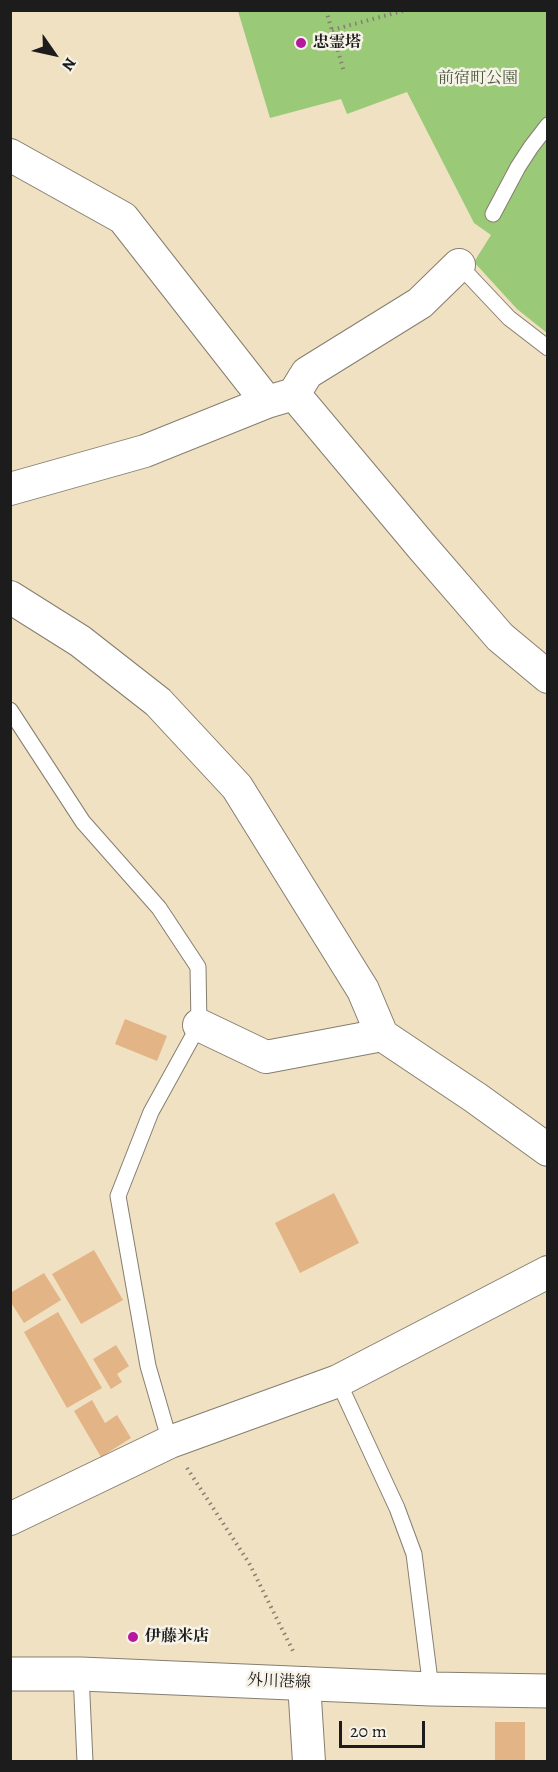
<!DOCTYPE html>
<html>
<head>
<meta charset="utf-8">
<style>
  body { margin:0 }
  #map { position:relative; width:558px; height:1772px; overflow:hidden; background:#f0e1c2; font-family:Alegreya,serif }
  canvas { display:block }
  .frame { position:absolute; inset:0; border:12px solid #1c1c1c; pointer-events:none }
  .north { position:absolute; left:24px; top:24px; width:60px; height:60px; -webkit-text-stroke:4px #f7f3e8; paint-order:stroke; rotate:124deg; font-size:16px; font-weight:700; line-height:24px; text-align:center; color:#1c1c1c }
  .north::after { content:''; display:block; margin:auto; width:21px; height:27px; background:#1c1c1c; clip-path:polygon(50% 0,100% 100%,50% 72%,0 100%) }
  .scale { position:absolute; left:339px; top:1721px; width:86px; height:27px; box-sizing:border-box; border:3px solid #1c1c1c; border-top:0; padding-left:8px; font-size:18px; line-height:21px; white-space:nowrap; color:#1c1c1c; -webkit-text-stroke:4px #f7f3e8; paint-order:stroke }
</style>
</head>
<body>
<div id="map">
<canvas width="558" height="1772"></canvas>
<div class="frame"></div>
<div class="north">N</div>
<div class="scale">20 m</div>
</div>
<script>
const context = document.querySelector('canvas').getContext('2d');
context.lineJoin = 'round';
function fill(path, color) { context.fillStyle = color; context.fill(path, 'evenodd'); }
const poly = rows => new Path2D(rows.map(r => 'M' + r).join(''));
function trace(path, color, width, dash) { context.strokeStyle = color; context.lineWidth = width; context.lineCap = dash ? 'butt' : 'round'; context.setLineDash(dash || []); context.stroke(path); }
function write(font, color, halo, rows, align = 'center') {
  context.font = font + ' Alegreya,"Noto Serif JP",serif'; context.lineWidth = 5; context.setLineDash([]); context.textBaseline = 'middle'; context.strokeStyle = halo; context.fillStyle = color; for (const [text, x, y, turn = 0] of rows) {
    context.save(); context.translate(x, y); context.rotate((+turn || 0) * Math.PI / 180); context.textAlign = isNaN(turn) ? turn : align; if (halo) context.strokeText(text, 0, 0); context.fillText(text, 0, 0); context.restore();
  }
}
fill(poly([
  [238,11,547,11,547,333,517,309,474,262,491,235,474,223,407,92,347,114,341,99,270,118]
]), '#9aca78');
fill(poly([
  [125,1019,167,1036,157,1061,115,1044],
  [334,1193,359,1243,300,1273,275,1223],
  [94,1250,123,1300,81,1324,52,1274],
  [44,1273,61,1300,24,1323,10,1301,10,1293],
  [58,1312,102,1388,67,1408,24,1332],
  [116,1345,129,1366,117,1374,122,1382,111,1389,93,1359],
  [92,1400,105,1423,117,1415,131,1438,101,1457,74,1411],
  [495,1722,525,1722,525,1762,495,1762]
]), '#e3b486');
const lane = poly([
  [493,214,518,167,531,147,548,125],
  [459,265,509,318,548,348],
  [10,710,83,822,159,908,198,967,199,1025,151,1112,118,1196,148,1366,170,1442],
  [338,1381,397,1508,414,1554,431,1689],
  [81,1674,85,1762]
]);
const street = poly([
  [10,155,123,218,267,402,294,394,423,548,500,637,548,677],
  [294,394,307,373,420,303,459,265],
  [10,489,145,451,267,402],
  [10,597,80,641,158,702,237,787,363,990,382,1035,476,1098,548,1150],
  [199,1025,266,1057,382,1035],
  [10,1519,170,1442,338,1381,548,1272],
  [304,1683,309,1762]
]);
const secondary = poly([
  [10,1674,81,1674,431,1689,548,1691]
]);
trace(lane, '#867e6f', 17);
trace(street, '#867e6f', 34);
trace(secondary, '#867e6f', 35);
trace(poly([
  [326,10,344,72],
  [490,10,492,14],
  [332,30,406,10],
  [187,1468,249,1563,294,1653]
]), '#867e6f', 4, [1.5, 4.5]);
trace(lane, '#fff', 15);
trace(street, '#fff', 32);
trace(secondary, '#fff', 33);
for (const [x, y, r, color] of [
  [301,43,6,"#b5179e"],
  [133,1637,6,"#b5179e"]
]) { const dot = new Path2D(); dot.arc(x, y, r, 0, 2 * Math.PI); context.fillStyle = color; context.fill(dot); trace(dot, '#f7f3e8', 2); }
write('bold 16px', '#1c1c1c', '#f7f3e8', [
  ["忠霊塔",313,43],
  ["伊藤米店",145,1637]
], 'left');
write('16px', '#48593c', '#f7f3e8', [
  ["前宿町公園",478,79]
]);
write('16px', '#1c1c1c', '#f7f3e8', [
  ["外川港線",279,1682,2]
]);
</script>
</body>
</html>
